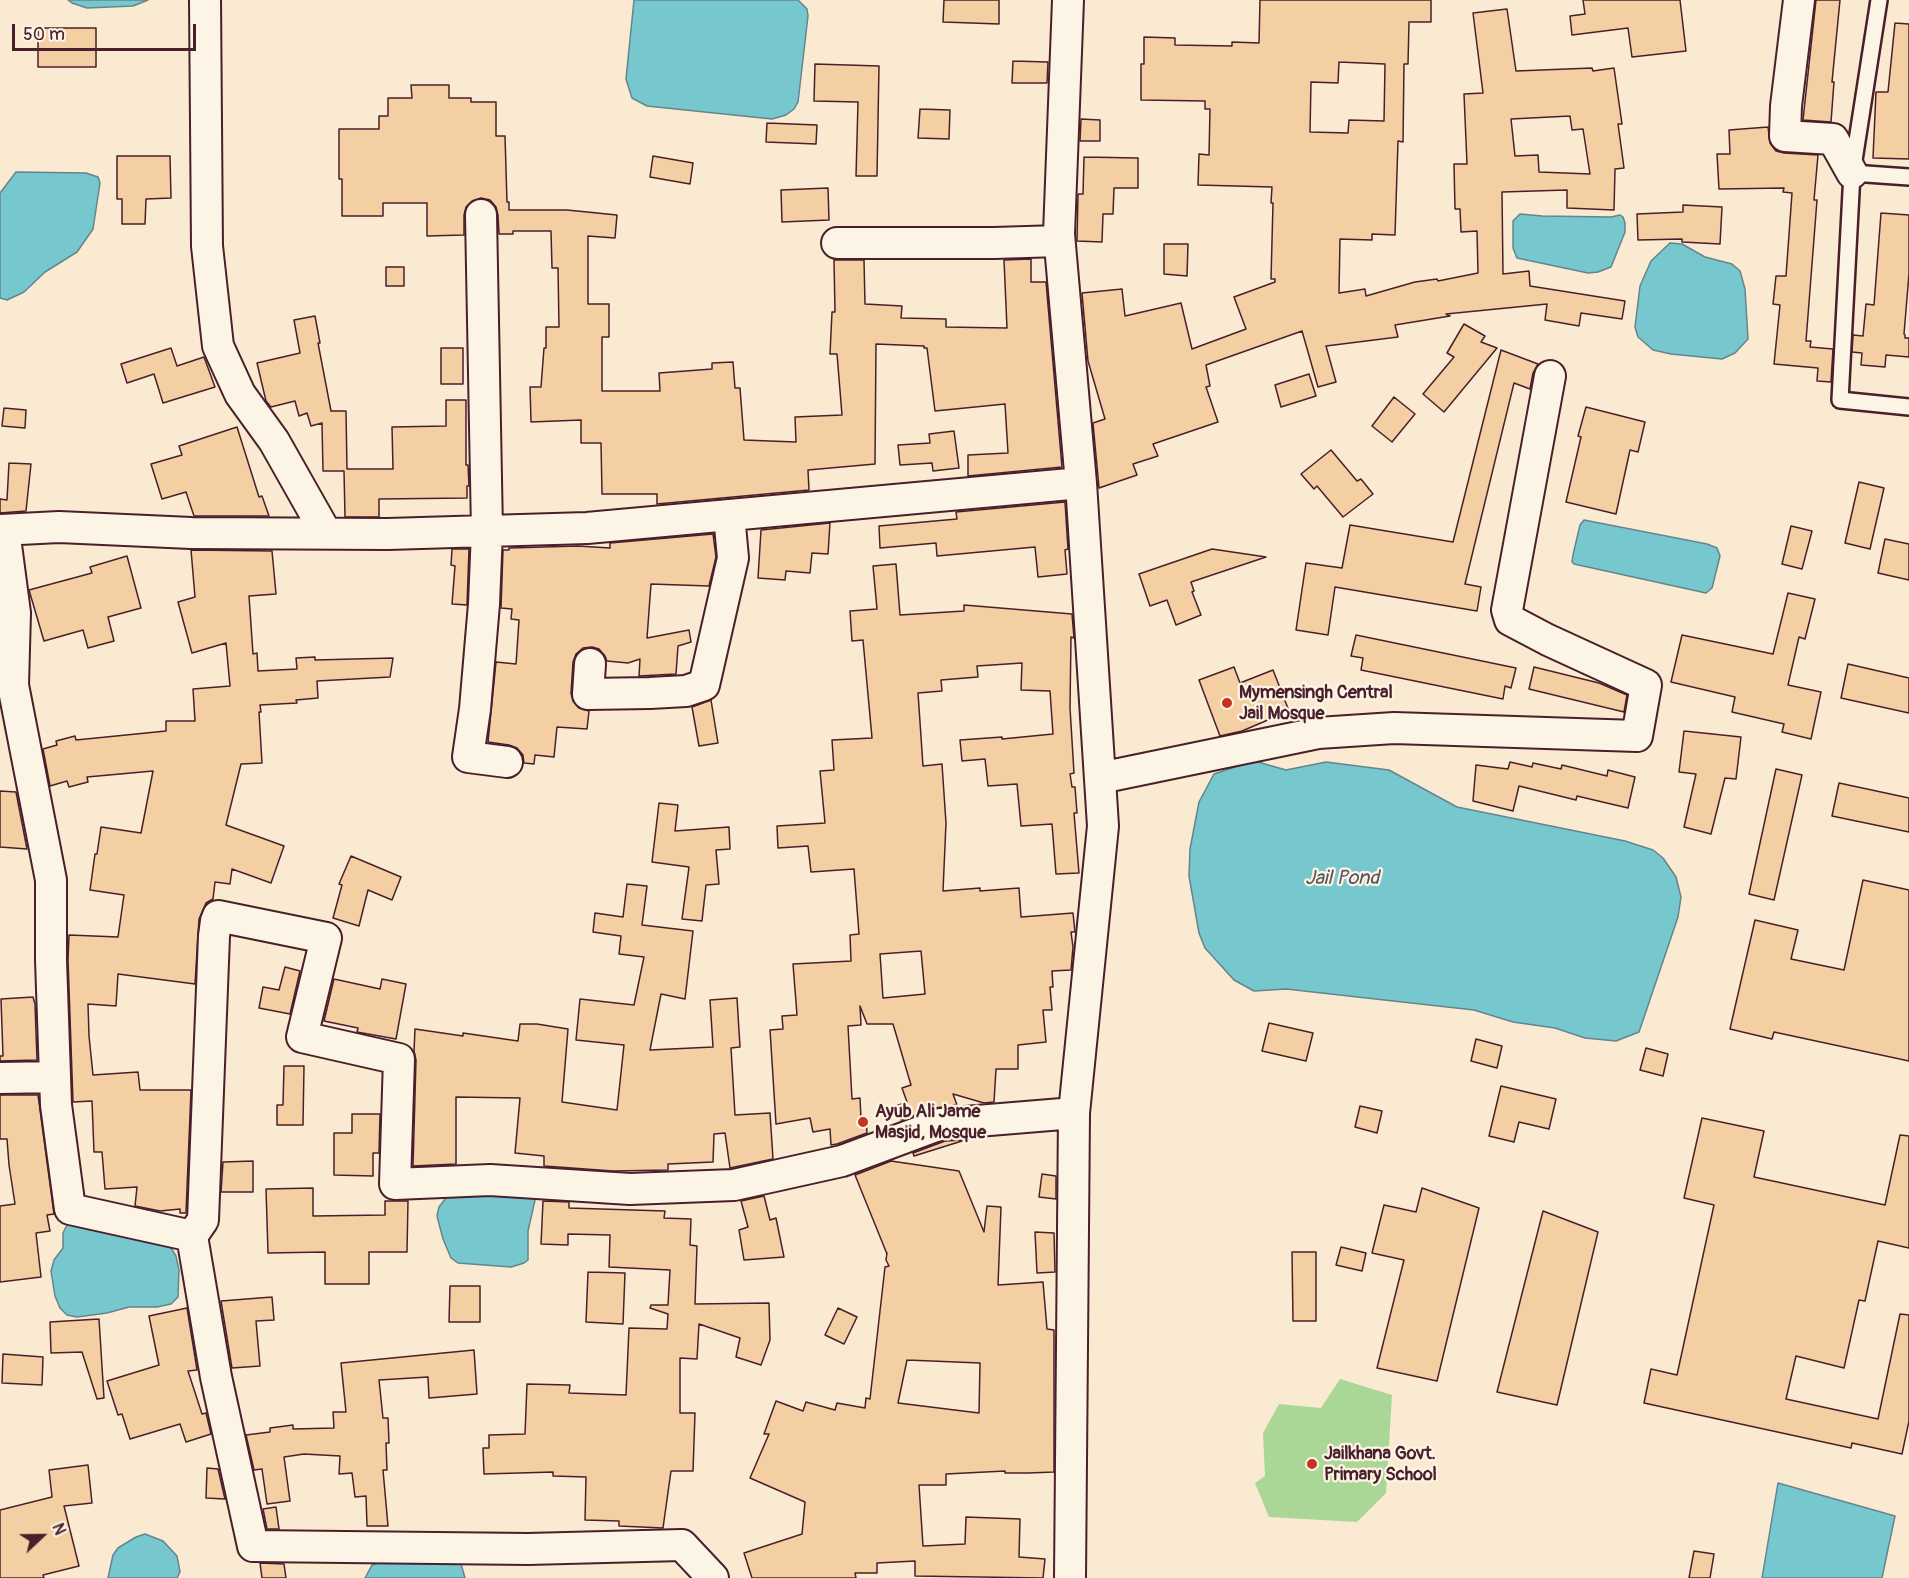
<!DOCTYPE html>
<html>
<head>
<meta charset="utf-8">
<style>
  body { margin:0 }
  #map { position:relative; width:1909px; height:1578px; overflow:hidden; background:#f9ead1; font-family:Pangolin,sans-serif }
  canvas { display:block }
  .north { position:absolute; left:12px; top:1506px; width:60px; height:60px; -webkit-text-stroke:4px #fcf5e5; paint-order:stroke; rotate:68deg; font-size:16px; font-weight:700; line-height:24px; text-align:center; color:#4a1f2b }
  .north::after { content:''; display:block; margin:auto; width:21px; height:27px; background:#4a1f2b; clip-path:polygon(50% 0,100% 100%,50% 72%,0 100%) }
  .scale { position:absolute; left:12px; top:24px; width:184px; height:27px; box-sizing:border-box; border:3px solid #4a1f2b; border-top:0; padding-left:8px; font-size:18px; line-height:21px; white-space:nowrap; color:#4a1f2b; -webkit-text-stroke:4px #fcf5e5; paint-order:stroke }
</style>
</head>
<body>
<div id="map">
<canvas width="1909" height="1578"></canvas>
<div class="north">N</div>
<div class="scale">50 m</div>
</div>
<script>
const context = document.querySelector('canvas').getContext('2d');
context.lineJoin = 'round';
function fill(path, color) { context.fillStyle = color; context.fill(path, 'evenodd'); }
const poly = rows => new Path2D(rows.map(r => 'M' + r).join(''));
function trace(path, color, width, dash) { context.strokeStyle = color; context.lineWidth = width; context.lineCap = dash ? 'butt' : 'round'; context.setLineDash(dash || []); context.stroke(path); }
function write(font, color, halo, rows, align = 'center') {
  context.font = font + ' Pangolin,sans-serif'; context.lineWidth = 4.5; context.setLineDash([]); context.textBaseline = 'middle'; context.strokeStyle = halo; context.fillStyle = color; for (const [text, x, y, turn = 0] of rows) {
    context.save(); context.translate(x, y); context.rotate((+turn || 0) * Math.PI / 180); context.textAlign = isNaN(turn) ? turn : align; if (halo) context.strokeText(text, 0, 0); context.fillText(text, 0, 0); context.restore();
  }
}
fill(poly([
  [1340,1379,1392,1395,1386,1493,1357,1522,1269,1517,1255,1483,1265,1476,1263,1433,1279,1404,1321,1408]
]), '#aad796');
const water = poly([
  [68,0,148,0,133,6,87,8,72,3,68,0],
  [634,0,798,0,807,9,808,16,798,102,794,109,786,115,772,119,647,106,632,98,626,79,634,0],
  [16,172,86,173,98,177,100,183,93,229,77,252,45,272,24,292,7,300,0,298,0,193,16,172],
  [1520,214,1542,216,1611,217,1620,215,1623,217,1625,223,1625,232,1611,267,1598,272,1588,273,1517,258,1513,248,1513,221,1520,214],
  [1670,243,1682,244,1705,257,1732,264,1740,271,1745,289,1748,339,1735,353,1722,359,1671,354,1653,350,1638,337,1635,327,1640,286,1651,261,1670,243],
  [1584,520,1707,544,1717,548,1720,556,1712,588,1706,593,1574,564,1572,562,1573,555,1580,525,1584,520],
  [1250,762,1258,762,1286,770,1326,762,1389,770,1457,807,1625,841,1653,850,1663,858,1676,877,1681,897,1678,917,1639,1032,1616,1041,1585,1038,1555,1028,1513,1022,1474,1010,1286,989,1254,991,1234,980,1205,948,1199,933,1189,876,1190,849,1199,802,1214,774,1250,762],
  [533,1193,535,1200,528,1231,528,1260,524,1263,511,1267,458,1263,451,1258,443,1239,437,1216,439,1207,449,1194,533,1193],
  [68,1223,81,1224,117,1235,133,1233,169,1245,176,1256,179,1270,178,1297,171,1304,157,1307,129,1307,107,1313,77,1317,67,1315,60,1308,55,1296,51,1271,54,1260,63,1248,63,1233,68,1223],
  [1778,1483,1895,1516,1882,1578,1762,1578,1778,1483],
  [145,1534,163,1541,177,1556,180,1572,177,1578,108,1578,113,1555,118,1548,136,1537,145,1534],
  [406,1554,455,1560,461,1564,465,1578,365,1578,372,1565,406,1554]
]);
fill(water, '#77c8ce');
trace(water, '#65848d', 1.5);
const building = poly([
  [944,0,999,0,999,24,943,22,944,0],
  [1260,0,1431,0,1431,22,1409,22,1408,64,1404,64,1403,142,1398,141,1395,235,1372,234,1372,240,1340,239,1339,293,1365,289,1366,296,1415,282,1437,279,1438,281,1478,273,1477,231,1461,232,1460,209,1455,209,1454,164,1467,164,1464,94,1483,93,1473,13,1507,9,1516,71,1592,68,1593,71,1614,68,1622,124,1618,124,1624,168,1615,169,1614,210,1567,208,1567,190,1502,192,1503,274,1529,271,1530,286,1625,301,1622,319,1581,313,1579,326,1545,320,1547,304,1446,314,1450,316,1395,325,1398,337,1326,346,1336,382,1318,387,1302,331,1206,365,1210,386,1206,387,1218,422,1153,444,1158,456,1133,464,1137,475,1099,488,1093,423,1105,419,1088,361,1082,293,1122,289,1125,316,1181,303,1192,349,1246,329,1234,297,1275,282,1275,279,1271,279,1273,203,1271,203,1272,187,1198,185,1199,154,1209,155,1210,109,1205,109,1205,101,1141,100,1141,64,1144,64,1144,37,1175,38,1175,45,1232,46,1232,42,1259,43,1260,0],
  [1339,62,1385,64,1384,121,1349,120,1348,133,1310,132,1311,82,1338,83,1339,62],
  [1570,116,1572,130,1583,129,1590,174,1539,172,1538,155,1515,156,1511,119,1570,116],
  [1583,0,1680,0,1686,51,1632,57,1628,28,1572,35,1570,16,1585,14,1583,0],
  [1816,0,1840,0,1832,82,1834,82,1831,122,1803,120,1816,0],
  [1895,23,1909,24,1909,159,1873,158,1876,92,1888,92,1895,23],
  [38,28,96,28,96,67,38,67,38,28],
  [1013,61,1048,62,1047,83,1012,83,1013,61],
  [815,64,879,66,877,176,856,176,858,102,814,101,815,64],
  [411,85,449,85,449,98,471,98,471,102,496,102,496,136,505,136,507,202,509,202,509,210,567,210,617,215,615,238,588,236,588,304,609,304,609,337,602,337,602,391,660,391,659,373,712,369,712,363,733,362,735,388,740,388,744,440,796,442,795,417,842,415,837,354,830,354,832,312,835,312,834,260,864,260,865,304,902,306,901,318,946,319,946,327,1007,328,1004,260,1031,259,1031,282,1046,282,1062,467,968,476,968,455,1008,453,1005,404,935,411,927,348,924,348,924,346,876,344,875,464,808,470,809,490,657,504,657,494,602,494,601,443,581,443,581,420,531,422,530,387,541,387,544,348,546,348,546,327,559,327,558,268,552,268,551,231,513,231,513,234,499,234,498,215,496,207,490,200,481,198,472,201,466,207,464,215,464,235,427,236,427,203,383,203,383,216,342,216,342,179,339,179,339,129,379,129,379,116,388,116,388,98,412,98,411,85],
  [920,109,950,110,949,139,918,138,920,109],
  [1081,119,1100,120,1100,141,1080,141,1081,119],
  [767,123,817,125,816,144,766,142,767,123],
  [1768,127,1770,143,1776,151,1784,153,1818,155,1814,200,1817,200,1806,341,1811,341,1810,347,1833,349,1831,382,1817,381,1818,368,1774,364,1780,305,1773,304,1776,276,1786,276,1792,193,1783,192,1784,188,1719,189,1717,154,1730,154,1729,130,1768,127],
  [117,156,170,156,171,198,146,199,145,224,122,224,122,199,117,199,117,156],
  [653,156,693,163,690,184,650,177,653,156],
  [1084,157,1138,158,1138,188,1114,188,1113,214,1103,214,1102,242,1077,241,1078,194,1083,194,1084,157],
  [828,188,829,220,782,222,781,190,828,188],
  [1683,205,1722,207,1720,244,1682,242,1682,239,1638,240,1637,214,1683,212,1683,205],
  [1881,213,1909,215,1909,274,1904,334,1905,335,1905,338,1909,338,1909,357,1886,355,1885,367,1861,365,1862,353,1852,352,1853,335,1863,336,1866,304,1874,305,1881,213],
  [1164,244,1188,244,1187,276,1164,274,1164,244],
  [386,267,404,267,404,286,386,286,386,267],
  [315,316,320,343,318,343,331,411,346,411,347,469,393,469,392,427,446,426,446,400,466,400,466,465,468,465,469,486,467,486,467,498,379,499,379,517,345,517,344,471,323,471,322,423,311,426,307,413,299,416,295,401,271,407,266,401,257,363,300,353,294,320,315,316],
  [1464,324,1485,336,1481,342,1497,348,1444,412,1423,394,1454,357,1447,353,1464,324],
  [171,348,177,366,204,357,215,387,163,403,154,374,127,383,121,364,171,348],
  [441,348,463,348,463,384,441,384,441,348],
  [1501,350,1538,364,1533,373,1530,389,1514,383,1465,584,1481,587,1477,611,1335,587,1328,635,1296,630,1306,563,1342,568,1350,525,1453,542,1501,350],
  [1309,374,1316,396,1281,407,1275,385,1309,374],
  [1394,397,1415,414,1392,442,1372,426,1394,397],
  [1586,407,1645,422,1638,452,1630,450,1616,514,1566,502,1581,437,1578,436,1586,407],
  [4,408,26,410,25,428,2,426,4,408],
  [237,427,259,497,262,496,269,516,194,516,186,492,162,499,151,464,182,455,179,446,237,427],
  [954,431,959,468,933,471,932,463,900,465,898,445,930,443,929,434,954,431],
  [1331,450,1357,481,1361,479,1373,494,1343,517,1317,486,1314,489,1301,474,1331,450],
  [9,463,31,464,26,511,0,513,0,499,7,500,9,463],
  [1859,482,1884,488,1870,549,1845,543,1859,482],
  [1065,502,1068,549,1065,550,1067,574,1038,577,1035,547,937,556,936,543,880,548,879,526,957,519,956,512,1065,502],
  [830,523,828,554,812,553,810,573,786,571,785,580,758,578,761,530,830,523],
  [1791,526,1812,531,1802,569,1782,564,1791,526],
  [713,534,716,557,709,586,651,584,647,638,689,630,691,642,678,646,676,674,639,676,640,659,628,663,607,661,605,656,599,649,592,647,583,648,576,654,573,662,571,693,573,701,579,708,589,711,587,729,557,727,554,757,535,755,534,764,524,763,523,755,517,748,509,745,488,742,496,662,516,664,519,620,511,619,512,609,501,608,503,550,509,550,509,548,578,546,610,548,610,543,713,534],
  [1885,539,1909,544,1909,580,1878,573,1885,539],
  [452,549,469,549,467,605,452,604,455,566,451,565,452,549],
  [1212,549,1266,557,1191,582,1194,591,1192,592,1201,615,1176,625,1167,600,1150,606,1139,574,1212,549],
  [191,550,272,551,276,594,249,596,253,654,257,653,258,671,297,669,296,658,315,657,315,660,393,658,390,677,317,681,318,698,296,700,297,703,260,705,261,712,259,712,262,763,241,764,226,825,284,846,271,883,232,869,230,884,215,882,213,899,206,903,199,919,195,984,118,974,116,1006,88,1004,89,1036,93,1075,138,1072,140,1090,191,1090,186,1213,180,1213,180,1209,160,1211,135,1206,137,1187,105,1189,102,1152,94,1152,92,1101,73,1102,68,960,69,935,118,937,124,895,90,890,95,854,97,854,101,827,141,833,153,771,87,777,88,782,69,787,67,781,50,786,43,749,57,745,56,741,75,736,76,740,166,731,166,721,195,721,193,689,230,686,226,643,192,653,178,602,195,597,191,550],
  [127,556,141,608,108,617,114,641,88,648,83,630,44,641,29,590,92,573,90,567,127,556],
  [896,564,900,615,964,611,964,605,1072,614,1074,638,1071,637,1070,708,1074,773,1070,774,1072,787,1075,787,1077,813,1074,813,1079,873,1056,874,1052,824,1021,826,1017,784,988,786,985,759,962,761,960,740,1002,737,1002,739,1053,734,1050,691,1021,690,1022,663,977,666,978,677,941,680,942,691,918,693,923,766,942,764,946,823,943,891,980,888,980,891,1019,888,1021,917,1073,913,1075,932,1071,932,1073,947,1071,970,1052,971,1053,987,1050,987,1052,1010,1043,1010,1046,1042,1018,1045,1018,1069,996,1069,994,1102,984,1103,953,1094,957,1105,935,1108,901,1120,896,1106,907,1102,902,1088,911,1085,893,1024,867,1024,860,1006,861,1025,848,1026,852,1099,860,1098,861,1119,866,1117,867,1133,837,1144,831,1145,830,1129,813,1132,810,1118,776,1124,770,1030,783,1029,782,1016,797,1015,793,964,851,961,850,935,859,934,854,869,811,872,808,846,778,848,777,826,825,823,820,771,834,770,832,740,872,738,863,640,852,641,850,611,877,609,873,566,896,564],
  [921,951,925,994,883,998,880,954,921,951],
  [1788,593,1815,599,1805,639,1799,637,1788,685,1821,692,1811,739,1782,732,1784,724,1732,712,1735,697,1671,682,1682,635,1773,654,1788,593],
  [1356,635,1516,668,1511,688,1505,686,1503,699,1361,670,1363,658,1351,656,1356,635],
  [1848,664,1909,678,1909,713,1841,698,1848,664],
  [1234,667,1240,683,1273,670,1289,711,1242,731,1220,736,1199,680,1234,667],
  [1534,667,1599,683,1627,695,1624,712,1529,689,1534,667],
  [711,700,718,743,699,746,692,707,711,700],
  [1684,731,1741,737,1736,779,1725,778,1711,834,1684,827,1696,774,1679,772,1684,731],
  [1510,762,1532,767,1533,763,1561,769,1562,765,1607,776,1608,770,1635,777,1628,808,1577,796,1576,800,1519,786,1513,811,1473,801,1476,765,1508,769,1510,762],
  [1776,769,1802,775,1774,900,1749,894,1776,769],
  [1839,783,1909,798,1909,832,1832,816,1839,783],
  [0,791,16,792,27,849,0,847,0,791],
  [659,803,678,805,675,831,729,827,730,849,716,850,719,884,706,885,702,921,682,919,689,867,652,862,659,803],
  [351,856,401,877,392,900,368,890,359,926,333,918,342,885,339,884,351,856],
  [1863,880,1909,890,1909,1061,1774,1032,1772,1039,1730,1029,1755,920,1798,930,1791,959,1844,970,1863,880],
  [627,884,647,886,642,925,693,931,685,999,661,994,650,1050,713,1047,710,1000,737,998,740,1047,731,1048,735,1115,770,1113,773,1159,730,1168,725,1133,714,1134,713,1162,668,1164,668,1170,613,1171,544,1166,544,1156,515,1153,520,1098,456,1097,456,1164,413,1166,416,1060,414,1051,415,1029,463,1036,463,1033,518,1041,520,1024,537,1024,568,1029,562,1102,617,1110,624,1045,576,1040,580,999,634,1005,644,957,619,954,621,936,593,932,595,913,623,917,627,884],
  [285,967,300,971,290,1014,259,1008,263,987,279,990,285,967],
  [334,979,380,989,382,979,406,984,396,1039,357,1032,358,1028,324,1021,334,979],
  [33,997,35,1004,37,1060,0,1061,0,1056,3,1056,1,999,33,997],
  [1269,1023,1313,1033,1306,1061,1262,1051,1269,1023],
  [1476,1039,1502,1046,1497,1068,1471,1061,1476,1039],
  [1646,1048,1668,1054,1663,1076,1640,1070,1646,1048],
  [284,1066,304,1066,303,1125,277,1125,277,1105,283,1105,284,1066],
  [1501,1086,1556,1099,1549,1129,1519,1122,1514,1142,1489,1136,1501,1086],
  [0,1095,38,1095,54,1214,47,1215,50,1231,36,1233,41,1277,0,1282,0,1206,15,1204,9,1165,7,1139,0,1139,0,1095],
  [1360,1106,1382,1111,1377,1133,1355,1127,1360,1106],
  [352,1114,380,1114,379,1153,373,1153,373,1176,334,1175,334,1133,352,1133,352,1114],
  [1702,1118,1764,1131,1754,1177,1885,1205,1900,1135,1909,1136,1909,1248,1878,1241,1865,1301,1859,1300,1844,1368,1796,1356,1786,1399,1878,1419,1900,1314,1909,1315,1909,1421,1902,1454,1852,1443,1851,1448,1644,1403,1651,1369,1677,1375,1714,1205,1684,1198,1702,1118],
  [962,1140,962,1141,914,1156,913,1153,945,1141,962,1140],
  [253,1161,253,1192,221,1192,223,1162,253,1161],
  [891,1161,959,1171,984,1232,987,1206,1001,1207,998,1285,1043,1282,1047,1329,1054,1330,1054,1472,1028,1473,1005,1473,1005,1471,946,1474,946,1485,919,1485,923,1546,965,1544,966,1517,1020,1519,1019,1557,1045,1559,1043,1578,915,1576,915,1561,877,1563,877,1573,855,1573,856,1578,752,1578,744,1553,802,1534,805,1502,750,1478,769,1434,764,1434,776,1401,803,1411,806,1402,835,1410,837,1403,865,1408,866,1398,870,1399,885,1267,889,1266,886,1260,887,1253,887,1254,855,1175,891,1161],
  [907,1360,980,1363,979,1413,898,1403,907,1360],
  [1042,1174,1056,1176,1056,1199,1039,1197,1042,1174],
  [313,1188,313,1216,385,1215,385,1201,408,1201,407,1252,369,1252,369,1284,325,1284,325,1252,268,1253,266,1189,313,1188],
  [1422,1188,1479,1208,1437,1381,1377,1368,1404,1260,1372,1253,1384,1205,1416,1212,1422,1188],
  [764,1196,770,1220,776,1218,784,1257,744,1260,739,1230,748,1227,741,1201,764,1196],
  [543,1201,569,1202,569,1208,665,1211,664,1218,691,1219,690,1245,697,1246,695,1304,769,1303,770,1340,761,1365,736,1357,740,1338,699,1324,697,1359,680,1358,680,1413,695,1413,693,1471,671,1471,663,1528,619,1526,619,1521,585,1520,586,1477,553,1476,553,1472,484,1474,483,1448,489,1448,489,1435,525,1434,527,1384,570,1385,569,1393,626,1395,629,1328,667,1329,668,1314,650,1308,651,1305,668,1305,670,1270,609,1267,610,1235,568,1234,568,1245,541,1244,543,1201],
  [1543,1211,1598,1232,1557,1405,1497,1392,1543,1211],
  [1035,1232,1054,1233,1055,1272,1037,1273,1035,1232],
  [1341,1247,1366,1253,1362,1271,1336,1265,1341,1247],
  [1292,1252,1316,1252,1316,1321,1293,1321,1292,1252],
  [588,1272,625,1273,623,1324,586,1322,588,1272],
  [450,1286,480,1286,480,1322,449,1322,450,1286],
  [272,1297,274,1320,256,1321,260,1366,232,1368,221,1301,272,1297],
  [187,1308,197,1370,188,1371,202,1414,206,1413,211,1434,186,1442,180,1424,130,1439,122,1414,118,1415,107,1381,159,1365,149,1316,187,1308],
  [838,1308,857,1317,844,1344,825,1335,838,1308],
  [99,1319,104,1398,97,1399,82,1352,51,1353,50,1322,99,1319],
  [474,1350,477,1394,429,1398,428,1377,379,1380,383,1418,388,1418,389,1443,386,1443,387,1470,383,1470,388,1526,367,1526,366,1496,355,1497,352,1473,339,1474,340,1456,304,1454,284,1457,290,1501,267,1504,262,1469,254,1470,246,1435,270,1432,270,1428,293,1425,293,1429,334,1428,333,1412,346,1412,341,1363,474,1350],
  [3,1354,43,1357,42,1385,2,1383,3,1354],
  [88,1465,92,1503,64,1506,79,1566,43,1575,44,1578,0,1578,0,1510,52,1497,49,1470,88,1465],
  [207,1468,218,1469,225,1499,206,1498,207,1468],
  [276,1507,279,1529,267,1529,263,1509,276,1507],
  [1694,1551,1714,1554,1710,1578,1689,1578,1694,1551],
  [260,1563,284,1564,286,1578,262,1578,260,1563]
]);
fill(building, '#f3cfa3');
trace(building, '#4a1f2b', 1.5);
const service = poly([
  [1879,0,1852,173,1840,400,1909,407],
  [1852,173,1909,177]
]);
const minor = poly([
  [205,0,207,246,218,346,240,394,274,441,326,533],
  [1068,0,1059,234,1081,483,1103,826,1074,1113,1070,1578],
  [1799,0,1786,106,1785,136,1833,139,1852,173],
  [481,215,487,531,484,604,475,709,468,757,507,762],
  [837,243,994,243,1059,241],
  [0,530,59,527,191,533,388,534,587,528,1081,483],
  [4,530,15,613,13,685,51,880,51,960,56,1105,70,1209,192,1236,216,1377,253,1546,528,1549,682,1545,713,1578],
  [590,664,588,694,650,693,686,691,704,685,733,558,729,515],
  [1100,778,1318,733,1394,728,1637,736,1646,685,1548,640,1510,620,1507,610,1550,376],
  [0,1078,55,1077],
  [192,1236,203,1220,214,936,216,921,218,916,326,938,302,1037,399,1059,395,1184,490,1180,630,1189,734,1185,842,1161,941,1124,1074,1113]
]);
trace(service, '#4a1f2b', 20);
trace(minor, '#4a1f2b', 34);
trace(service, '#fcf5e5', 15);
trace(minor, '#fcf5e5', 30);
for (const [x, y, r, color] of [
  [1227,703,6,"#c8321e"],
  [863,1122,6,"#c8321e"],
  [1312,1464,6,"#c8321e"]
]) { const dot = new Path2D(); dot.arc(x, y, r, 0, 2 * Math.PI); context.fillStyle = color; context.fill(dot); trace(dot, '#fcf5e5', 2); }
write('bold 18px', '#4a1f2b', '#fcf5e5', [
  ["Mymensingh Central",1239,693],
  ["Jail Mosque",1239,714],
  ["Ayub Ali Jame",875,1112],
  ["Masjid, Mosque",875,1133],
  ["Jailkhana Govt.",1324,1454],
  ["Primary School",1324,1475]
], 'left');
write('italic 20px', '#58525c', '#fcf5e5', [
  ["Jail Pond",1342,879]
]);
</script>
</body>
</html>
